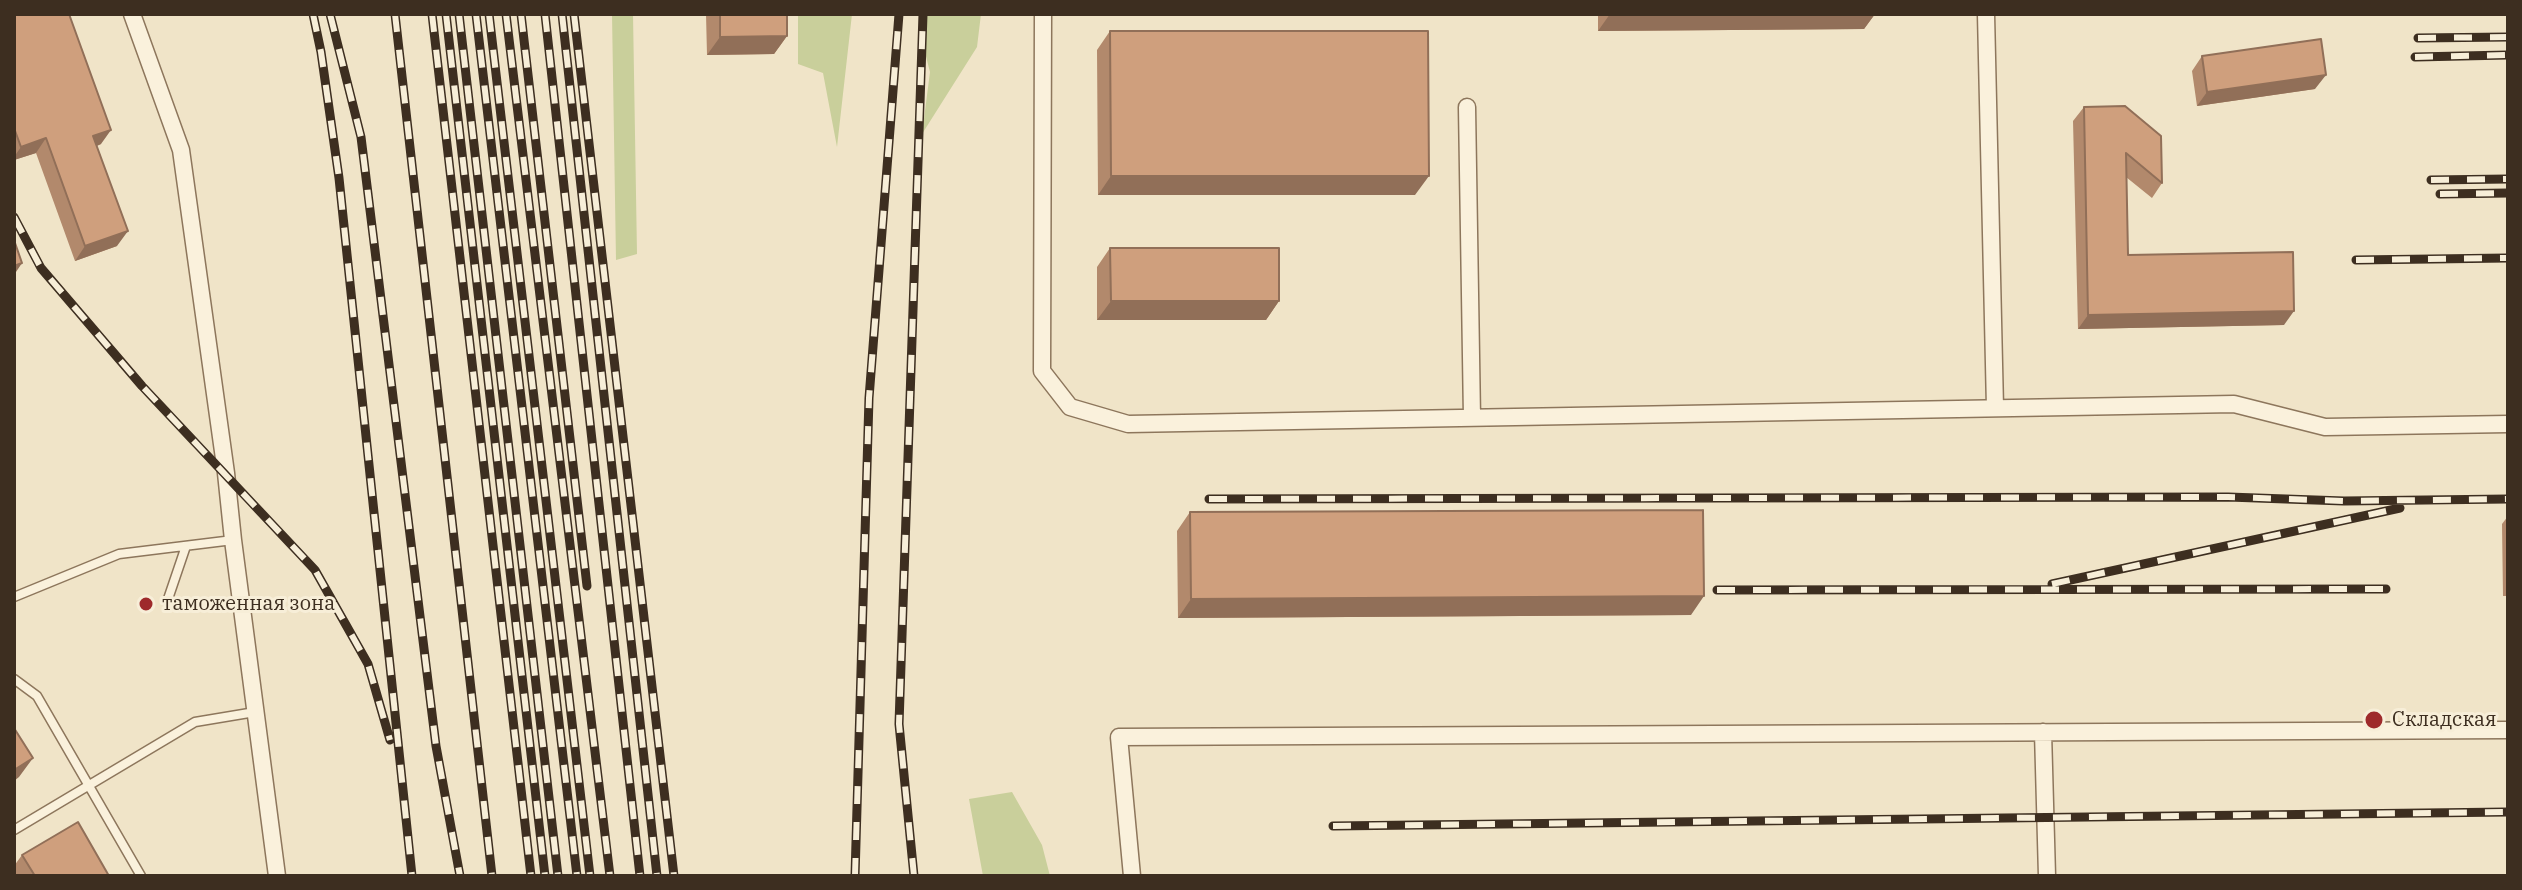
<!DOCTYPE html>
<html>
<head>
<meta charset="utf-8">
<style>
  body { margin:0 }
  #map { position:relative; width:2522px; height:890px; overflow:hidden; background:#f0e4c8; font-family:"IBM Plex Serif",serif }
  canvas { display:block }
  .frame { position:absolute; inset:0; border:16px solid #3d2e20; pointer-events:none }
</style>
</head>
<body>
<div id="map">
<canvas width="2522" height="890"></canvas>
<div class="frame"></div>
</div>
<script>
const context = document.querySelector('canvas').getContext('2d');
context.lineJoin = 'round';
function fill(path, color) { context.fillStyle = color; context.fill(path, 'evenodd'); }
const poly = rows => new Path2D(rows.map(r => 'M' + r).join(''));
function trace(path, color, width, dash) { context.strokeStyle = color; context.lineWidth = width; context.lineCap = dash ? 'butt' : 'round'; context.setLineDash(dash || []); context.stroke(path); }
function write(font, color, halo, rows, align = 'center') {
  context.font = font + ' "IBM Plex Serif",serif'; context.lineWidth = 6; context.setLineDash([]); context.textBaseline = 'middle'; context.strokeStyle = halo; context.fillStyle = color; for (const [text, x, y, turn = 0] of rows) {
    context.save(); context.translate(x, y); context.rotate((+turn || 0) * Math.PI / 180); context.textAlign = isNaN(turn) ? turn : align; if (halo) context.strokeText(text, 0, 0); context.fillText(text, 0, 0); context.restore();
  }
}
fill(poly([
  [612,14,633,14,637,254,616,260],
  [798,14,852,14,837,147,823,73,798,64],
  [926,14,981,14,977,47,922,134,930,72,923,45],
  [1012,792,1042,845,1050,876,983,876,969,799]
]), '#c9cf9b');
const service = poly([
  [14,597,119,554,233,540],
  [168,599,186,546],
  [14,679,37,696,141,876],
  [14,830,195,722,255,712]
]);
const minor = poly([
  [132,14,181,150,226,473,233,540,277,876],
  [1043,14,1042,371,1070,407,1128,424,2234,404,2325,427,2508,424],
  [1986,14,1995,408],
  [1467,107,1472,418],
  [2043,732,2047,876],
  [1132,876,1119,737,2508,730]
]);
trace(service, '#8d765c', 11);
trace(minor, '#8d765c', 19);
trace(service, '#faf1dc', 8);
trace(minor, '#faf1dc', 16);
const rail = poly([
  [313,14,321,52,339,178,412,876],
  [330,14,361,137,436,746,460,876],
  [395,14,492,876],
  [432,14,531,876],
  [446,14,545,876],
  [459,14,558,876],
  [476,14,577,876],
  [489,14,590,876],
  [506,14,610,876],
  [521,14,587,586],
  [545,14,640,876],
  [562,14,657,876],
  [574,14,674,876],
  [2418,38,2508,37],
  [2415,57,2508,55],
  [2431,180,2508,179],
  [2440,194,2508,193],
  [14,217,41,268,142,386,315,570,368,664,390,740],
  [2356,260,2508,258],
  [1209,499,2228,497,2344,501,2508,499],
  [2052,584,2400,508],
  [1717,590,2386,589],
  [1333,826,2508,812],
  [855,876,869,398,899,14],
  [914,876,899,724,923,14]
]);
trace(rail, '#3d2e20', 9);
trace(rail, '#f7eed8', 6, [18]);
fill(poly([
  [14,14,101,144,97,146,117,246,75,261,36,153,14,160],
  [706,14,787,14,787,36,774,54,707,55],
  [1598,14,1875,14,1864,29,1598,31],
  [1110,31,1415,195,1098,195,1097,50],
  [2202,56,2315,89,2197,106,2192,71],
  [2084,107,2162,183,2152,198,2126,177,2128,255,2284,325,2078,329,2073,121],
  [1110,248,1279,301,1266,320,1097,320,1097,267],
  [1190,512,1691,615,1178,618,1177,531],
  [2508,516,2508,596,2503,596,2502,524],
  [22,855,109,876,14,876,14,866]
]), '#b2896c');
fill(poly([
  [1610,14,1875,14,1864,29,1598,31],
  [787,36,774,54,707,55,720,37],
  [2326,75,2315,89,2197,106,2207,92],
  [111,130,101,144,83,151,93,136],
  [46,138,36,153,14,160,14,157,21,147],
  [1111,176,1429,176,1415,195,1098,195],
  [128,231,117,246,75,261,85,246],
  [22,263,14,275,14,266],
  [1111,301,1279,301,1266,320,1097,320],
  [2294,311,2284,325,2078,329,2088,315],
  [1704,596,1691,615,1178,618,1191,599],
  [33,758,19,777,14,781,14,770]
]), '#916f58');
const building = poly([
  [14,14,69,14,111,130,93,136,128,231,85,246,46,138,21,147,14,128,14,14],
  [720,14,787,14,787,36,720,37,720,14],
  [1110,31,1428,31,1429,176,1111,176,1110,31],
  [2321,39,2326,75,2207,92,2202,56,2321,39],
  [2125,106,2161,136,2162,183,2126,153,2128,255,2293,252,2294,311,2088,315,2084,107,2125,106],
  [14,240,22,263,14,266,14,240],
  [1110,248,1279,248,1279,301,1111,301,1110,248],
  [1703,510,1704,596,1191,599,1190,512,1703,510],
  [14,728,33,758,14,770,14,728],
  [78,822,109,876,35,876,22,855,78,822]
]);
fill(building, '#cf9f7d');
trace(building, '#916f58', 2);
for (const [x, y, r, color] of [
  [146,604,8,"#9e2a2b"],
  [2374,720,10,"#9e2a2b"]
]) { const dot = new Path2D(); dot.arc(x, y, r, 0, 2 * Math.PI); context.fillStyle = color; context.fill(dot); trace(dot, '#f7eed8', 3); }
write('20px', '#3d2e20', '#f7eed8', [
  ["таможенная зона",162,604],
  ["Складская",2392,720]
], 'left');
</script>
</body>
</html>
